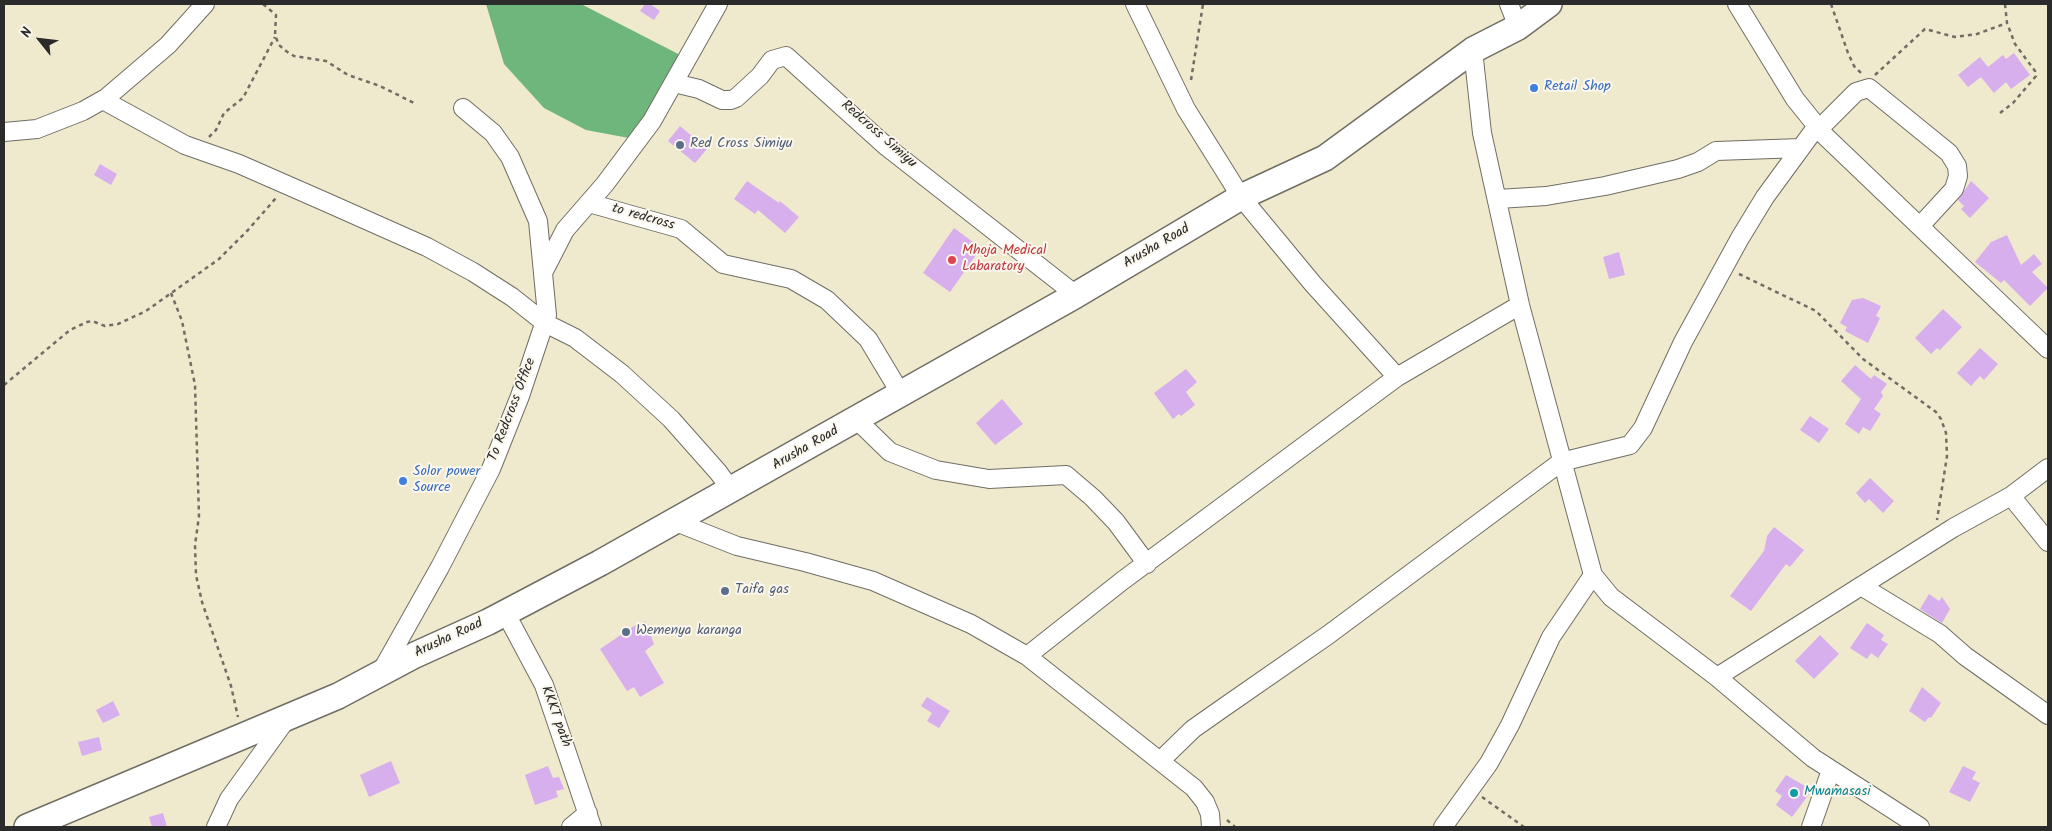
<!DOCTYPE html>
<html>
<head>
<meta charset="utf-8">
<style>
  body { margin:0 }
  #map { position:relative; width:2052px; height:831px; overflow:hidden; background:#efe9ce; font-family:Kalam,sans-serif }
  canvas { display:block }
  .frame { position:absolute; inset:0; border:5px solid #2b2b2b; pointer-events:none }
  .north { position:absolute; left:15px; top:15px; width:50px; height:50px; -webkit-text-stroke:4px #fbf7ec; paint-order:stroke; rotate:299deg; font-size:14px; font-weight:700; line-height:20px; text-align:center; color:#2b2b2b }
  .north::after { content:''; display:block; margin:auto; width:18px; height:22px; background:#2b2b2b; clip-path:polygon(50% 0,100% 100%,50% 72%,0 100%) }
</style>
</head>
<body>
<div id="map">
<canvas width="2052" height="831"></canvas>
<div class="frame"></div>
<div class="north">N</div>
</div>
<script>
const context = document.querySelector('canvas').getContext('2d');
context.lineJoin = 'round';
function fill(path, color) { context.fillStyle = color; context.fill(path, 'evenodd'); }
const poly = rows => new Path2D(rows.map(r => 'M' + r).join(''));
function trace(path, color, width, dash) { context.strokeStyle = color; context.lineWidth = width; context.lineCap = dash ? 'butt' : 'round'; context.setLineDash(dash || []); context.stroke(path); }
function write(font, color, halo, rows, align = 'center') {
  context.font = font + ' Kalam,sans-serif'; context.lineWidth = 4; context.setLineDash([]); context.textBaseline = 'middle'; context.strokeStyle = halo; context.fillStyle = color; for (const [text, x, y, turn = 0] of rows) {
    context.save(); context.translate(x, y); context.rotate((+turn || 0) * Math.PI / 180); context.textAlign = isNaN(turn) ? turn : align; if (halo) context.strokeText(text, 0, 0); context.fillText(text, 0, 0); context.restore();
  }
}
fill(poly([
  [486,4,581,4,686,58,629,138,586,130,544,108,504,64]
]), '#6eb67c');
fill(poly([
  [645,4,650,4,660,11,654,20,640,11],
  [2014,53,2030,75,2011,89,2006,82,1994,93,1981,77,1968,87,1958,75,1980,57,1988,67,2003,55,2006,59],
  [680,126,707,149,695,163,668,141],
  [100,164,117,174,111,185,94,175],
  [747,181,779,203,780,201,799,217,785,233,758,210,755,214,734,199],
  [1971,181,1989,198,1970,218,1961,209,1964,206,1958,200],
  [954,228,981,248,950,292,923,273],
  [2007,235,2021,265,2034,254,2042,264,2032,272,2048,288,2030,306,2004,280,2001,283,1975,262,1991,242],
  [1619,252,1625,275,1609,279,1603,257],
  [1863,298,1881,306,1876,316,1880,318,1868,343,1845,331,1847,327,1840,323,1852,300],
  [1943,309,1962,327,1940,350,1937,348,1931,354,1915,338],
  [1980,348,1998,364,1984,380,1980,376,1971,386,1957,373],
  [1855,365,1871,379,1874,375,1887,384,1881,392,1883,396,1874,409,1881,414,1870,431,1863,427,1859,434,1845,424,1861,399,1841,381],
  [1186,369,1197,382,1186,392,1195,405,1181,416,1179,414,1173,419,1154,393],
  [1002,399,1023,424,995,445,976,423],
  [1810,416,1829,429,1819,443,1800,430],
  [1870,478,1894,501,1883,513,1869,499,1865,503,1856,493],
  [1774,527,1804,550,1790,567,1786,564,1751,611,1730,596,1764,551,1767,536],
  [1929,594,1939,601,1942,597,1950,609,1942,623,1920,609],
  [645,621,654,644,645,651,664,683,640,697,634,687,627,691,600,649,634,626],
  [1867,623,1884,635,1881,640,1888,644,1878,658,1871,653,1867,659,1850,648],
  [1820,635,1839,654,1814,679,1795,661],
  [1922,687,1941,703,1931,718,1929,717,1925,722,1909,711],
  [927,697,950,711,939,728,927,721,932,713,921,706],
  [113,701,120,715,103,723,96,710],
  [99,737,102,750,82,756,78,742],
  [391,761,400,783,369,797,360,775],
  [548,766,553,778,559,777,564,789,556,791,558,797,535,805,525,775],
  [1963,766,1976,772,1972,779,1980,783,1970,802,1949,792],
  [1786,775,1812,790,1792,817,1776,805,1782,796,1775,791],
  [163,813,167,827,152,827,149,817]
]), '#d7afed');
const minor = poly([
  [1135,4,1186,109,1241,197,1313,284,1397,377],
  [1509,4,1518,27],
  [1737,4,1795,99,1824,135,2048,349],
  [1473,50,1482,133,1520,305,1593,575,1611,597,1717,677,1813,758,1920,827],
  [674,83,699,89,722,100,731,100,736,98,760,76,772,60,786,56,887,147,1076,295],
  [103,100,185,145,239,164,328,203,427,247,473,272,512,297,545,323,575,338,622,374,671,419,718,472,732,491],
  [1819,129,1856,92,1869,88,1949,153,1957,166,1958,176,1954,189,1920,226],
  [4,132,37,129,83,111,106,98,168,45,205,4],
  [1498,199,1546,196,1605,186,1678,169,1698,162,1716,151,1801,148],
  [589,203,681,229,723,264,791,279,827,300,868,339,901,394],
  [544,271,565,230,605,184,652,121,718,4],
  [857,420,890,452,936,470,989,479,1066,475,1093,498,1116,522,1147,564],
  [2011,496,2048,542],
  [676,522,737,546,805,562,873,581,971,624,1027,656,1194,788,1205,802,1210,814,1211,827],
  [1861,586,1940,634,1965,656,2048,715],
  [505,612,544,685,592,827],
  [1027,656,1122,581,1397,377,1520,305],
  [381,672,440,567,491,469,520,396,547,315,538,221,510,157,493,133,463,108],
  [1717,677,1953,528,2011,496,2048,468],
  [1160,761,1193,729,1220,710,1328,635,1561,462,1630,445,1643,428,1683,342,1740,238,1765,197,1817,126],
  [216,827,229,799,288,717],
  [571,827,588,813],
  [1443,827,1489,763,1510,725,1551,637,1593,575],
  [1811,827,1831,770]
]);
const secondary = poly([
  [27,827,338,696,415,655,488,622,600,563,1076,295,1241,197,1325,158,1473,50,1518,27,1549,4]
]);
trace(minor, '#706e64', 20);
trace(secondary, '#706e64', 28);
trace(poly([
  [263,4,276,15,275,35,279,45,286,51,294,56,326,61,348,75,380,86,416,104],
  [1831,4,1848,53,1854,66,1861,73],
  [1875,75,1925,29,1955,37,1977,34,2007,23],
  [1191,80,1203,4],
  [2000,113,2013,103,2036,76,2035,71,2015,44,2007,23,2005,4],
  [209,137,216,130,224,113,243,98,275,37],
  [1739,274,1816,311,1863,359,1936,412,1941,419,1946,433,1947,456,1937,520],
  [171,293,182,321,195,385,199,516,195,545,196,575,202,602,231,686,238,717],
  [4,385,70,330,87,322,92,321,105,326,118,324,146,311,219,259,248,230,276,198],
  [1482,797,1524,827],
  [1227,820,1235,827]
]), '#706e64', 2.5, [4, 4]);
trace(minor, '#fff', 18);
trace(secondary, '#fff', 25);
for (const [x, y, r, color] of [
  [1534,88,5,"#3f7fe0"],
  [680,145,5,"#5c6f8a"],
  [952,260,5,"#e0444e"],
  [403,481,5,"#3f7fe0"],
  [725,591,5,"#5c6f8a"],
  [626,632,5,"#5c6f8a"],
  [1794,793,5,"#0f9aa8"]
]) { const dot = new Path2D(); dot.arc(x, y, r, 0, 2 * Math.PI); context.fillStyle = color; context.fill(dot); trace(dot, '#fbf7ec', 2); }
write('14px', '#366cbe', '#fbf7ec', [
  ["Retail Shop",1544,88],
  ["Solor power",413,473],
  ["Source",413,489]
], 'left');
write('14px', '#2b2b2b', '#fbf7ec', [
  ["Redcross Simiyu",878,135,41],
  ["to redcross",643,218,16],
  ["Arusha Road",1157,247,-30],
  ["To Redcross Office",513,410,-69],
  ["Arusha Road",806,449,-30],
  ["Arusha Road",449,639,-25],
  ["KKKT path",555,717,70]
]);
write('14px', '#4e5e75', '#fbf7ec', [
  ["Red Cross Simiyu",690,145],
  ["Taifa gas",735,591],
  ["Wemenya karanga",636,632]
], 'left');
write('14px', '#be3a42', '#fbf7ec', [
  ["Mhoja Medical",962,252],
  ["Labaratory",962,268]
], 'left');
write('14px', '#0d838f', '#fbf7ec', [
  ["Mwamasasi",1804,793]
], 'left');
</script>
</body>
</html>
